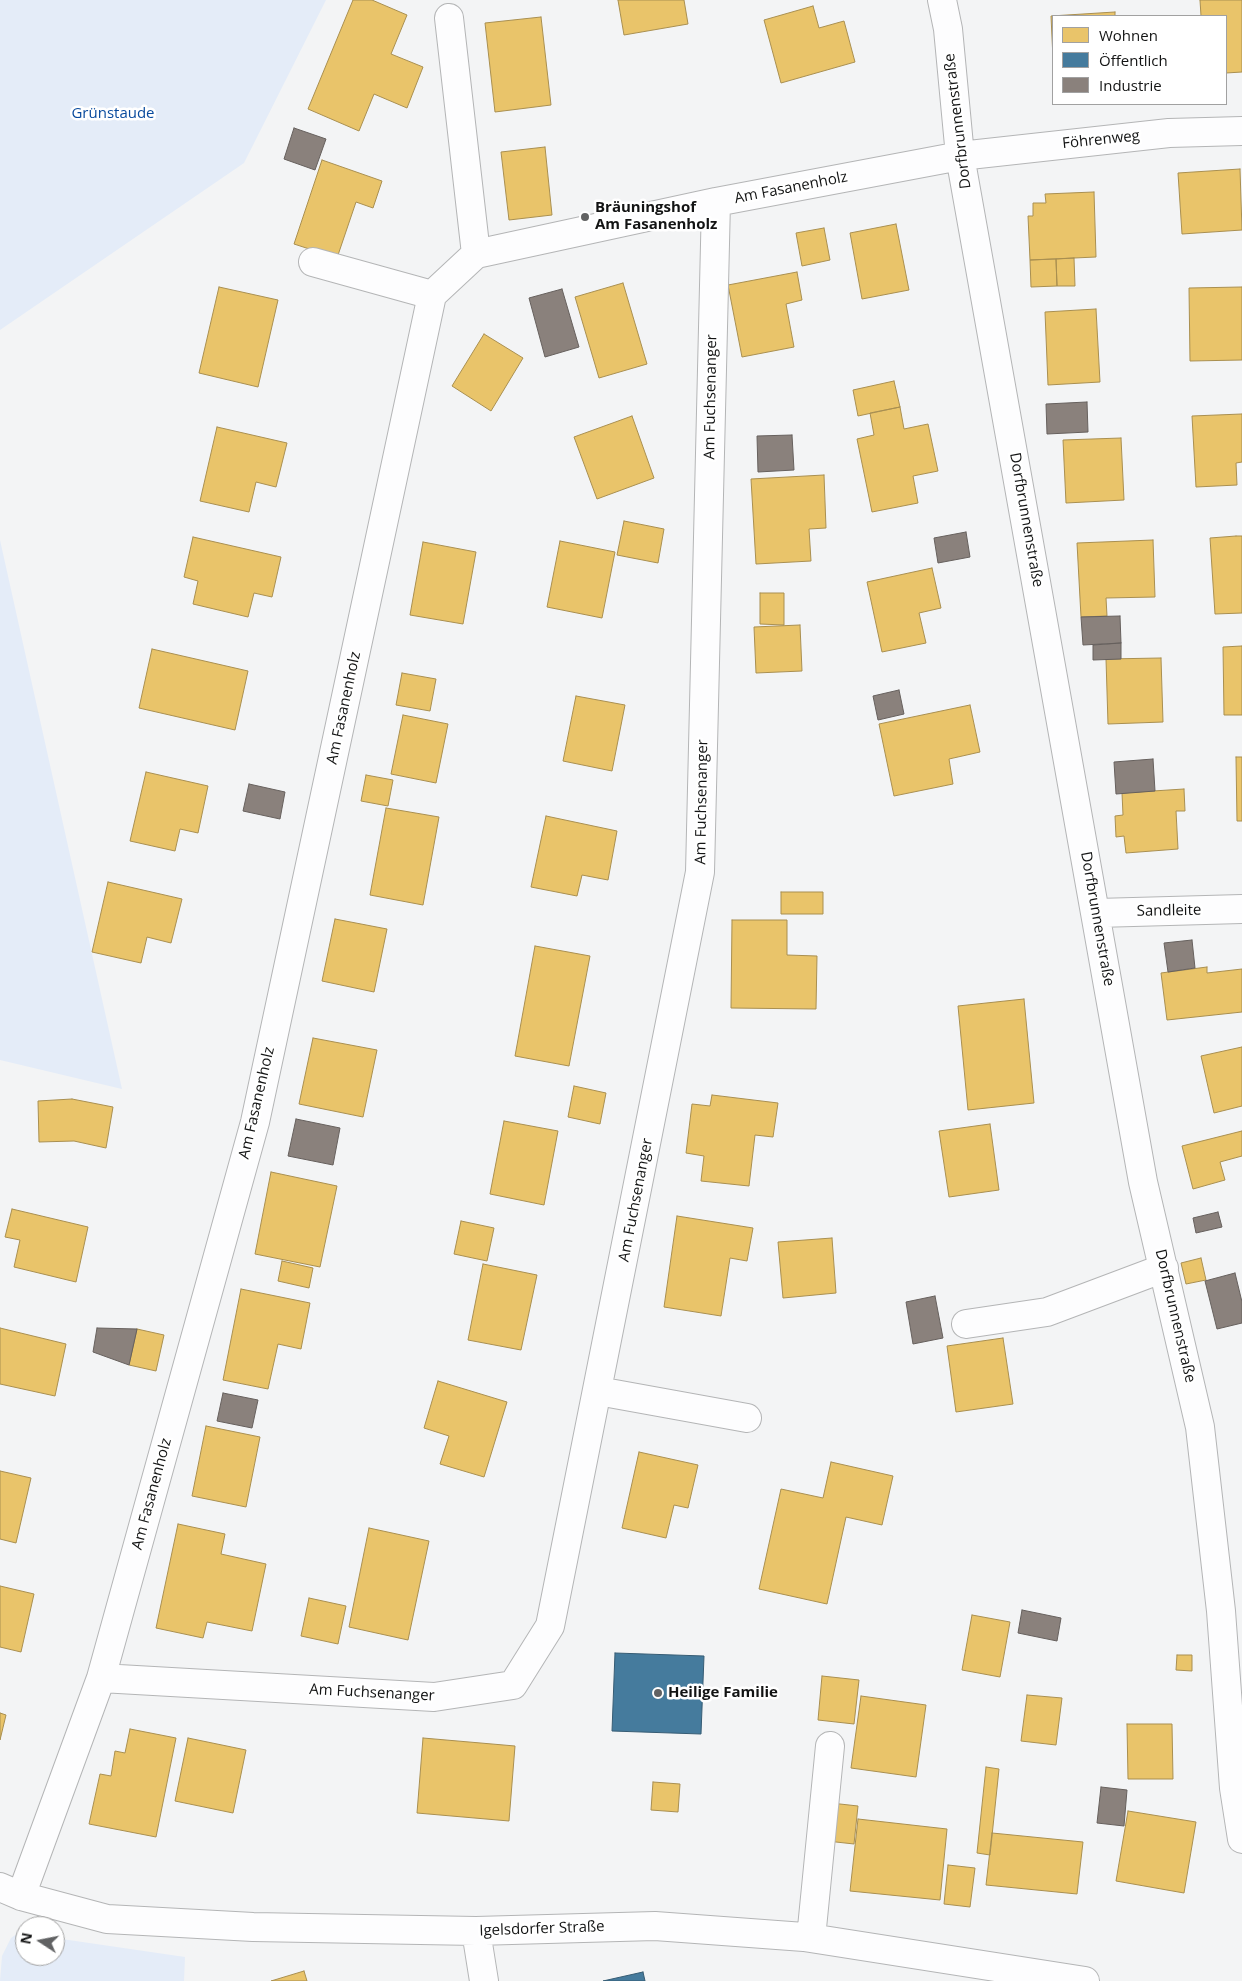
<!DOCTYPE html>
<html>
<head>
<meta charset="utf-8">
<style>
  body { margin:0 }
  #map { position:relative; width:1242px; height:1981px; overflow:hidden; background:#f3f4f5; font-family:"Open Sans",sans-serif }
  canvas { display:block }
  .legend { position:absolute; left:1052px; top:15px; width:175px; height:90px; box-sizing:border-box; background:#fff; border:1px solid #a1a1a1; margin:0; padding:6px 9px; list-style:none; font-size:15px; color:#131414 }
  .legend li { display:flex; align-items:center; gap:10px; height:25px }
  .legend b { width:25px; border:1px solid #a1a1a1 }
  .north { position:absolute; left:15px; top:1916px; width:50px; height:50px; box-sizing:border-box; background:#fff; border:1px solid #a1a1a1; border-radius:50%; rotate:281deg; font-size:14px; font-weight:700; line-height:20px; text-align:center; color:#131414 }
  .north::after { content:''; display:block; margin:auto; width:18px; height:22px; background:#616263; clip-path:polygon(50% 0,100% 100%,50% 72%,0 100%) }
</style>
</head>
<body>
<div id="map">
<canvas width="1242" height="1981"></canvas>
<ul class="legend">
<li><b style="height:14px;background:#e9c46a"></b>Wohnen</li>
<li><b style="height:14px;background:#457b9d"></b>Öffentlich</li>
<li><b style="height:14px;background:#8a817c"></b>Industrie</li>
</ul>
<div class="north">N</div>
</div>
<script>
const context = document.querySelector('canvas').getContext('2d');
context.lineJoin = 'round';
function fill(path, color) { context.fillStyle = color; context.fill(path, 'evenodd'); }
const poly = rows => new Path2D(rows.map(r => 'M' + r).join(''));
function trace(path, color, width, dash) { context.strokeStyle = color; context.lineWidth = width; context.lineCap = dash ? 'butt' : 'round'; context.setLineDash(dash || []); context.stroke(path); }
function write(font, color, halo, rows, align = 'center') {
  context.font = font + ' "Open Sans",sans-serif'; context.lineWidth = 5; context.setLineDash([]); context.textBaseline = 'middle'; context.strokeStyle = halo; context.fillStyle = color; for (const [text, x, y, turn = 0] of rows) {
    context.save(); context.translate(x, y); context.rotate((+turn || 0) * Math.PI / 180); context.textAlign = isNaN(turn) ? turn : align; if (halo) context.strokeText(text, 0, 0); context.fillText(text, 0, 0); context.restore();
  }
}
fill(poly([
  [0,0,326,0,244,163,0,330],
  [0,540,122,1089,0,1060],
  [25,1928,25,1956,55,1956,55,1938,185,1957,184,1981,0,1981,2,1956,11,1938]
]), '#e4ecf8');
const homes = poly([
  [353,0,372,0,407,15,391,54,423,67,407,108,374,94,359,131,308,109,353,0],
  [618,0,684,0,688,24,624,35,618,0],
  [1200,0,1242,0,1242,72,1226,73,1226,16,1201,16,1200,0],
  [813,6,819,28,844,21,855,62,781,83,764,20,813,6],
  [1115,12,1115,16,1053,16,1053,59,1051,16,1115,12],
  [541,17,551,105,495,112,485,23,541,17],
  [545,147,552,215,509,220,501,152,545,147],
  [322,160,382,181,373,208,356,202,337,258,294,244,322,160],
  [1240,169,1242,230,1182,234,1178,173,1240,169],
  [1094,192,1096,257,1030,260,1028,216,1033,216,1033,203,1046,203,1045,194,1094,192],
  [896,224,909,290,862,299,850,233,896,224],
  [824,228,830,260,802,266,796,233,824,228],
  [1074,258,1075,286,1057,286,1056,259,1074,258],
  [1056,259,1057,286,1031,287,1030,260,1056,259],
  [797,272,802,300,786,304,794,347,742,357,728,285,797,272],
  [623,283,647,364,599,378,575,297,623,283],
  [219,287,278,300,258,387,199,373,219,287],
  [1242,287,1242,360,1190,361,1189,288,1242,287],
  [1096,309,1100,382,1048,385,1045,312,1096,309],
  [484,334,523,358,491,411,452,386,484,334],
  [894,381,900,407,858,416,853,390,894,381],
  [900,407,904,429,928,424,938,471,913,476,918,503,872,512,857,439,874,435,870,413,900,407],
  [1242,414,1242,462,1236,463,1237,485,1196,487,1192,416,1242,414],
  [632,416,654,478,597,499,574,437,632,416],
  [217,427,287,443,276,487,256,482,249,512,200,501,217,427],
  [1121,438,1124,500,1066,503,1063,440,1121,438],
  [824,475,826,528,809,529,811,561,756,564,751,479,824,475],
  [624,521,664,529,658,563,617,555,624,521],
  [1236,536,1242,536,1242,613,1215,614,1210,538,1236,536],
  [193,537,281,557,272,597,254,593,248,617,193,604,198,581,184,577,193,537],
  [1153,540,1155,597,1106,598,1107,616,1081,617,1077,543,1153,540],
  [560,541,615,552,602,618,547,607,560,541],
  [423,542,476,552,463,624,410,615,423,542],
  [932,568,941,608,919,613,926,643,882,652,867,582,932,568],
  [760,593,784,593,784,625,760,624,760,593],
  [800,625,802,671,756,673,754,627,800,625],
  [1242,646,1242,715,1224,715,1223,647,1242,646],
  [152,649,248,671,235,730,139,708,152,649],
  [1161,658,1163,722,1108,724,1106,659,1161,658],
  [402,673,436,679,430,711,396,705,402,673],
  [576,696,625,705,612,771,563,761,576,696],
  [970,705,980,752,949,759,953,784,894,796,879,724,970,705],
  [403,715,448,724,436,783,391,774,403,715],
  [1236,757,1242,757,1242,821,1237,821,1236,757],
  [146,772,208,786,198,833,180,829,175,851,130,841,146,772],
  [366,775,393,780,388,806,361,801,366,775],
  [1184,789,1185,811,1176,811,1178,849,1126,853,1124,836,1116,837,1115,816,1123,815,1122,793,1184,789],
  [386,808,439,817,423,905,370,895,386,808],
  [546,816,617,831,608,880,582,875,577,896,531,887,546,816],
  [108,882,182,899,171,943,147,937,141,963,92,952,108,882],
  [781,892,823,892,823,914,781,914,781,892],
  [335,919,387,929,374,992,322,981,335,919],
  [732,920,787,920,787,955,817,956,816,1009,731,1008,732,920],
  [535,946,590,956,569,1066,515,1056,535,946],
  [1207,967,1207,973,1242,969,1242,1012,1167,1020,1161,973,1207,967],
  [1024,999,1034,1103,968,1110,958,1006,1024,999],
  [313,1038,377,1050,363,1117,299,1104,313,1038],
  [1242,1047,1242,1106,1214,1113,1201,1056,1242,1047],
  [574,1086,606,1093,600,1124,568,1117,574,1086],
  [712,1095,778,1103,773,1137,755,1135,749,1186,701,1181,704,1156,686,1153,692,1104,710,1106,712,1095],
  [72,1099,113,1107,106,1148,74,1141,39,1142,38,1101,72,1099],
  [504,1121,558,1131,544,1205,490,1194,504,1121],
  [990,1124,999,1190,949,1197,939,1131,990,1124],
  [1242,1131,1242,1156,1220,1162,1225,1180,1193,1189,1182,1146,1242,1131],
  [271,1172,337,1186,320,1267,255,1254,271,1172],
  [12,1209,88,1227,76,1282,14,1267,20,1240,5,1237,12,1209],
  [677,1216,753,1228,747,1261,730,1258,721,1316,664,1307,677,1216],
  [461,1221,494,1228,487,1261,454,1254,461,1221],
  [832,1238,836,1293,783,1298,778,1242,832,1238],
  [1201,1258,1206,1280,1186,1284,1181,1263,1201,1258],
  [282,1261,313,1268,309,1288,278,1281,282,1261],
  [483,1264,537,1275,521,1350,468,1340,483,1264],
  [241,1289,310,1303,301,1349,278,1344,268,1389,223,1380,241,1289],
  [0,1328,66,1344,55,1396,0,1384,0,1328],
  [137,1329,164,1335,156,1371,129,1365,137,1329],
  [1003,1338,1013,1404,956,1412,947,1346,1003,1338],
  [438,1381,507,1402,484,1477,440,1464,449,1436,424,1428,438,1381],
  [206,1426,260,1437,246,1507,192,1496,206,1426],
  [639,1452,698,1465,688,1508,674,1505,666,1538,622,1528,639,1452],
  [831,1462,893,1476,882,1525,846,1517,827,1604,759,1589,781,1489,823,1498,831,1462],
  [0,1471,31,1478,16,1543,0,1539,0,1471],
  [178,1524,225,1534,221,1554,266,1564,252,1631,207,1622,203,1638,156,1628,178,1524],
  [369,1528,429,1541,408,1640,349,1627,369,1528],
  [0,1586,34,1594,21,1652,0,1647,0,1586],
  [309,1598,346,1606,338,1644,301,1636,309,1598],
  [972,1615,1010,1622,1000,1677,962,1670,972,1615],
  [1177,1655,1192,1655,1192,1671,1176,1670,1177,1655],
  [822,1676,859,1680,854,1724,818,1720,822,1676],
  [1027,1695,1062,1698,1056,1745,1021,1741,1027,1695],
  [861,1696,926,1705,916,1777,851,1768,861,1696],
  [0,1713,6,1715,0,1740,0,1713],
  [1127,1724,1172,1724,1173,1779,1128,1779,1127,1724],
  [130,1729,176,1738,156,1837,89,1824,100,1774,111,1776,115,1751,125,1753,130,1729],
  [188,1738,246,1750,233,1813,175,1801,188,1738],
  [423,1738,515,1746,509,1821,417,1813,423,1738],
  [986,1767,999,1769,990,1855,977,1853,986,1767],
  [653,1782,680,1784,678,1812,651,1810,653,1782],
  [831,1803,858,1806,854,1844,827,1841,831,1803],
  [1128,1811,1196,1822,1184,1893,1116,1881,1128,1811],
  [858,1819,947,1829,940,1900,850,1891,858,1819],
  [992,1833,1083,1842,1077,1894,986,1885,992,1833],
  [948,1865,975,1868,970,1907,944,1904,948,1865],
  [304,1971,307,1981,271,1981,304,1971]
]);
fill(homes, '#e9c46a');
trace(homes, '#a98f50', 1);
const public = poly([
  [615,1653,704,1656,701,1734,612,1731,615,1653],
  [643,1972,645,1981,603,1981,643,1972]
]);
fill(public, '#457b9d');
trace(public, '#365c74', 1);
const industry = poly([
  [294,128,326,139,315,170,284,159,294,128],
  [562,289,579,347,545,357,529,298,562,289],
  [1087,402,1088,432,1047,434,1046,404,1087,402],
  [792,435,794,470,758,472,757,436,792,435],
  [966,532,970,557,938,563,934,538,966,532],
  [1120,616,1121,643,1083,645,1081,617,1120,616],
  [1121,643,1121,659,1093,660,1093,645,1121,643],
  [899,690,904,714,878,720,873,696,899,690],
  [1153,759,1155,791,1116,794,1114,762,1153,759],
  [249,784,285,792,280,819,243,811,249,784],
  [1192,940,1195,968,1168,972,1164,943,1192,940],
  [296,1119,340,1128,333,1165,288,1156,296,1119],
  [1218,1212,1222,1227,1196,1233,1193,1218,1218,1212],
  [1235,1273,1242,1302,1242,1323,1217,1329,1205,1281,1235,1273],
  [935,1296,943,1338,913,1344,906,1302,935,1296],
  [97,1328,137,1329,129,1365,93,1352,97,1328],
  [223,1393,258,1400,252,1428,217,1421,223,1393],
  [1022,1610,1061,1618,1057,1641,1018,1633,1022,1610],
  [1101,1787,1127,1790,1124,1826,1097,1823,1101,1787]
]);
fill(industry, '#8a817c');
trace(industry, '#66605d', 1);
const minor = poly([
  [942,0,948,29,960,156,1143,1182,1200,1427,1221,1611,1234,1788,1242,1839],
  [449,18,476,254],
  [313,262,432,295],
  [1097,913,1242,909],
  [966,1324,1047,1312,1164,1268],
  [598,1391,747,1418],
  [101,1678,434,1697,513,1685,550,1626,700,872,716,202],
  [0,1887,21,1896,107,1919,253,1927,476,1931,655,1926,804,1937,1085,1981],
  [21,1896,101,1678,255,1122,432,295,476,254,716,202,960,156,1169,133,1242,131],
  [476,1931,484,1981],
  [811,1938,830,1746]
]);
trace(minor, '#b4b5b6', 30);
trace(minor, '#fdfdfe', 28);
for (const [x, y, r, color] of [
  [585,217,5,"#616263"],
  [658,1693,5,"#616263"]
]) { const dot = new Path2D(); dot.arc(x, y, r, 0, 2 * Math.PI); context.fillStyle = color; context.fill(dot); trace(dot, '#fff', 2); }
write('15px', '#084a9d', '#fff', [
  ["Grünstaude",113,114]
]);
write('15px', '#131414', '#fff', [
  ["Dorfbrunnenstraße",958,121,-97],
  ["Föhrenweg",1101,140,-6],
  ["Am Fasanenholz",791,188,-11],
  ["Am Fuchsenanger",711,397,-89],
  ["Dorfbrunnenstraße",1026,520,80],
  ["Am Fasanenholz",344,708,-78],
  ["Am Fuchsenanger",702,802,-89],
  ["Sandleite",1169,911,-1],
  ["Dorfbrunnenstraße",1097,919,80],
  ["Am Fasanenholz",257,1103,-77],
  ["Am Fuchsenanger",636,1200,-79],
  ["Dorfbrunnenstraße",1175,1316,77],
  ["Am Fasanenholz",152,1494,-75],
  ["Am Fuchsenanger",372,1693,3],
  ["Igelsdorfer Straße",542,1929,-2]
]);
write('bold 15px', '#131414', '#fff', [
  ["Bräuningshof",595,208],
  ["Am Fasanenholz",595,225],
  ["Heilige Familie",668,1693]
], 'left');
</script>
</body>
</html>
